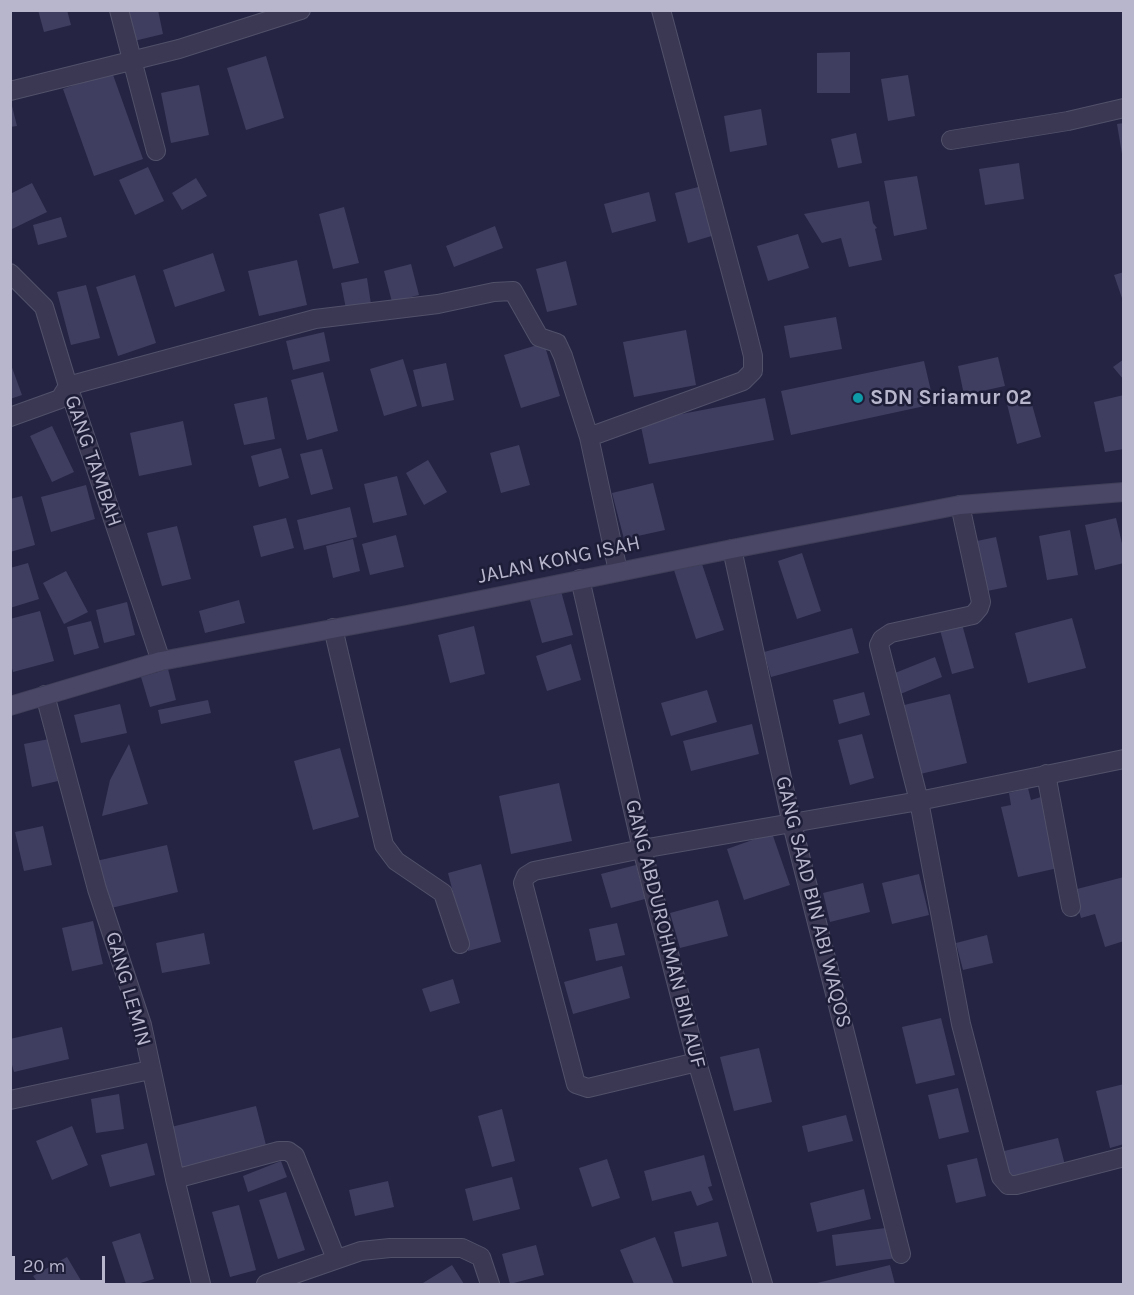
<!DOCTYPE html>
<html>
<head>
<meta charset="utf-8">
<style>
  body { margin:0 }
  #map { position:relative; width:1134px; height:1295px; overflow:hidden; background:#252443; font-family:Karla,sans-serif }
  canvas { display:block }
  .frame { position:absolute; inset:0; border:12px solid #b7b6cd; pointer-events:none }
  .scale { position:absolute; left:12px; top:1256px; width:93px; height:27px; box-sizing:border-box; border:3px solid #b7b6cd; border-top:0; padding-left:8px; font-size:18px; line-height:21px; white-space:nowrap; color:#b7b6cd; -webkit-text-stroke:4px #1e1d38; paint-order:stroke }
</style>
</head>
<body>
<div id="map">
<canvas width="1134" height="1295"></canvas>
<div class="frame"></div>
<div class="scale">20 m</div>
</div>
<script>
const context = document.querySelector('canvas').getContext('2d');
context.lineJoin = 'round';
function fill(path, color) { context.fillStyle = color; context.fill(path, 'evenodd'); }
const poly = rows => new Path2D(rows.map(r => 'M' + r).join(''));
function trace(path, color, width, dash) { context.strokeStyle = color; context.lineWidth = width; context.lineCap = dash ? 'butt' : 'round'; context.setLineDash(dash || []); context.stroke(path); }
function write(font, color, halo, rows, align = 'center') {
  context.font = font + ' Karla,sans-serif'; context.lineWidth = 5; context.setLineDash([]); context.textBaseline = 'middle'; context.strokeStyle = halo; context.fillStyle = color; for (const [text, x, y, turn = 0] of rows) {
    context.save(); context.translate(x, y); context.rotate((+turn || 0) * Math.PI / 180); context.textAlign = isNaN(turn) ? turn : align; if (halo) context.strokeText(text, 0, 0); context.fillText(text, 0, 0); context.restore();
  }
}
fill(poly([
  [38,10,67,10,71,25,44,32],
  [123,10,158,10,163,34,130,42],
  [850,52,850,93,817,93,817,53],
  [266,56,284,118,246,130,227,68],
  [112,72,143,159,94,176,63,89],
  [908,75,915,116,888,121,881,79],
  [199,85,209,135,171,143,161,93],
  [10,98,17,126,10,127],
  [761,109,767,145,730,152,724,116],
  [1124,123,1124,153,1122,154,1117,124],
  [856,133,862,163,838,168,831,139],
  [1019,163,1024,199,985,205,979,169],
  [148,167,164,201,135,215,119,180],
  [917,176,927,229,894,236,884,181],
  [196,178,207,196,182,210,172,193],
  [32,183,47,212,10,230,10,194],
  [702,186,715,235,688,243,675,193],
  [649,192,656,221,612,233,604,204],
  [869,201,873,223,877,228,875,229,882,260,849,267,841,238,822,243,804,214],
  [344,207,359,263,333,269,319,214],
  [61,217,67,237,38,245,33,225],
  [495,226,503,248,454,267,446,246],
  [798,234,809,268,768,281,757,246],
  [213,253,225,291,175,307,163,270],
  [297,260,307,305,259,316,248,271],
  [566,261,577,305,547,312,536,269],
  [411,264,419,295,392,302,384,271],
  [1124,272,1124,301,1123,301,1114,275],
  [135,275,156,343,118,356,96,287],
  [367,278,371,304,346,309,341,283],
  [86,285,100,338,71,345,57,292],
  [836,317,842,349,790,358,784,326],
  [686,330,696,385,634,397,623,342],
  [324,332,330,361,293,370,286,341],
  [544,343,560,396,521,408,504,355],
  [998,357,1005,386,964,395,958,366],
  [403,359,417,406,384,416,370,369],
  [1124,359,1124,380,1113,367],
  [924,361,934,404,791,435,781,391],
  [10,362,22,395,10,399],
  [446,363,454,400,422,407,413,370],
  [323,372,338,431,307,440,291,380],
  [1028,390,1041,437,1017,444,1005,396],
  [1124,395,1124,449,1105,452,1094,402],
  [267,397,275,439,244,445,234,404],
  [765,398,774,440,649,464,640,422],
  [183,421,192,465,139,476,130,433],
  [52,426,74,472,52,482,30,436],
  [519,445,530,485,501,493,490,453],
  [281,448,289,478,259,487,251,456],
  [322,449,333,489,311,495,300,454],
  [428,460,447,492,424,505,406,473],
  [397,476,407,515,373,523,364,484],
  [653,483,665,530,624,539,612,493],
  [86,485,95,519,51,532,41,497],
  [22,496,35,545,10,552,10,499],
  [350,507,357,537,304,550,297,520],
  [286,518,294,548,261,557,253,526],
  [1116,518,1124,552,1124,563,1095,570,1085,525],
  [177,526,191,579,162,586,147,533],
  [1070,530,1078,575,1047,580,1039,536],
  [396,535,404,567,370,575,362,544],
  [996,537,1007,587,982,592,972,542],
  [353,539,360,571,333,578,326,546],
  [802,553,821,611,797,619,778,561],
  [700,558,724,630,696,639,673,567],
  [28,563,39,599,10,608,10,568],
  [66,571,88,612,64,624,43,583],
  [561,591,573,635,542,643,530,600],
  [239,600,245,623,205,633,199,611],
  [127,602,135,635,104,643,96,610],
  [40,611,54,661,13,672,10,661,10,619],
  [1072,618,1086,668,1028,683,1015,633],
  [91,621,99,648,74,655,67,627],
  [962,624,974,668,952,674,940,630],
  [474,626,485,674,450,683,438,635],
  [852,628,859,653,771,677,764,652],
  [571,644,581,680,547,691,536,656],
  [935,657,942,677,898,695,890,675],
  [168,669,176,700,150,707,141,677],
  [707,690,717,722,671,736,661,703],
  [864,692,870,715,839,724,833,700],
  [950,694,967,763,916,775,900,706],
  [208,700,211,713,161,724,158,710],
  [120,704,127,733,81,743,74,715],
  [752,724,759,754,691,771,683,741],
  [862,734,874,778,850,785,838,740],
  [49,739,58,781,32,787,24,744],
  [129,744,148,804,102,816,110,780],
  [340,748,359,817,313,830,294,761],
  [559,783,572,841,511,854,499,796],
  [1028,788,1031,800,1041,797,1058,868,1018,877,1001,807,1011,805,1009,793],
  [43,826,52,865,24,871,15,832],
  [772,833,790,885,744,900,727,849],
  [167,845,178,892,107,909,96,861],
  [481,864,501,942,468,951,448,873],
  [636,865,645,899,611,908,601,874],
  [919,874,929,915,892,924,882,883],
  [1124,877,1124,941,1105,947,1095,914,1081,918,1073,890],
  [863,883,870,912,830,922,823,893],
  [718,900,728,936,680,948,670,913],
  [93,921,103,964,72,971,62,928],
  [617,923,625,955,596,961,589,929],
  [204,933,210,964,162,973,156,943],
  [987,935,993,963,963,970,956,943],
  [622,966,630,998,573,1014,564,982],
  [453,979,460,1003,430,1012,422,989],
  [941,1018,955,1075,916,1084,902,1027],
  [62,1027,69,1059,14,1072,10,1058,10,1039],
  [759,1048,772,1102,734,1111,720,1057],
  [1124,1084,1124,1144,1110,1148,1096,1091],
  [958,1088,969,1132,939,1139,928,1095],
  [119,1094,124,1129,96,1133,91,1099],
  [256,1106,267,1149,179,1172,167,1128],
  [502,1109,515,1161,492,1167,478,1116],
  [846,1115,853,1141,808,1152,802,1126],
  [72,1126,88,1165,52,1180,36,1141],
  [1058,1138,1066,1169,1008,1184,1000,1152],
  [147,1143,155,1175,110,1187,101,1155],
  [704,1155,712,1186,708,1187,713,1200,697,1206,691,1191,652,1201,644,1171],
  [977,1158,986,1196,956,1203,947,1165],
  [607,1159,620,1198,592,1207,579,1168],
  [281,1161,287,1177,248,1192,243,1176],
  [512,1177,520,1209,473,1221,465,1189],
  [388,1181,394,1207,355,1216,349,1190],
  [864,1189,871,1219,817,1232,810,1203],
  [286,1192,305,1250,278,1259,259,1200],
  [239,1205,256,1270,230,1277,212,1212],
  [718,1222,727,1256,682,1267,674,1232],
  [893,1227,897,1258,836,1266,832,1235],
  [140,1233,154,1279,137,1284,126,1284,112,1242],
  [655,1237,674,1284,634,1284,620,1250],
  [536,1245,544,1275,510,1284,502,1254],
  [67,1257,83,1284,39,1284,33,1276],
  [452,1265,464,1284,424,1284,423,1283],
  [890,1265,895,1284,813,1284]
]), '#3f3e61');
const street = poly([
  [119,10,156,151],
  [10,91,179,49,301,10],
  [951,140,1068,121,1124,108],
  [10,273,44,307,68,386,161,661],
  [10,417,60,399,68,386,315,319,438,304,494,292,513,291,539,337,557,343,563,356,589,437,618,571],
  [589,437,743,381,753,371,753,356,746,328,661,10],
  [960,505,981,602,979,608,973,615,891,633,882,639,879,645,919,801,961,1024,1001,1177,1008,1185,1016,1185,1124,1157],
  [732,549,792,824,901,1254],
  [580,579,642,849,697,1062,763,1284],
  [333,628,384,845,396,861,443,893,460,944],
  [45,695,97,889,142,1025,175,1179,201,1284],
  [1046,774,1071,907],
  [697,1062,588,1088,576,1084,523,883,526,876,534,871,642,849,919,801,1124,759],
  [10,1100,150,1070],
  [175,1179,279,1151,288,1151,295,1156,336,1259],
  [266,1284,361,1251,390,1248,462,1248,481,1257,490,1284]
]);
const secondary = poly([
  [10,706,161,661,407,615,732,549,960,505,1124,492]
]);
trace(street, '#52516a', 20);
trace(secondary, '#403f59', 20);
trace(street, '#3a3853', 18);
trace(secondary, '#494666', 18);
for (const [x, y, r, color] of [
  [858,398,6,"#0f9aa8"]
]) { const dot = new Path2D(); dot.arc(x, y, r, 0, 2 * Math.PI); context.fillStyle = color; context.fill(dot); trace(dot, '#1e1d38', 2); }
write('bold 21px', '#b7b6cd', '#1e1d38', [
  ["SDN Sriamur 02",870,398]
], 'left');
write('21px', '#b7b6cd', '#1e1d38', [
  ["GANG TAMBAH",93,461,71],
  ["JALAN KONG ISAH",559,560,-12],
  ["GANG SAAD BIN ABI WAQOS",813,902,76],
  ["GANG ABDUROHMAN BIN AUF",665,934,76],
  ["GANG LEMIN",128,989,74]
]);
</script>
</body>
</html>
